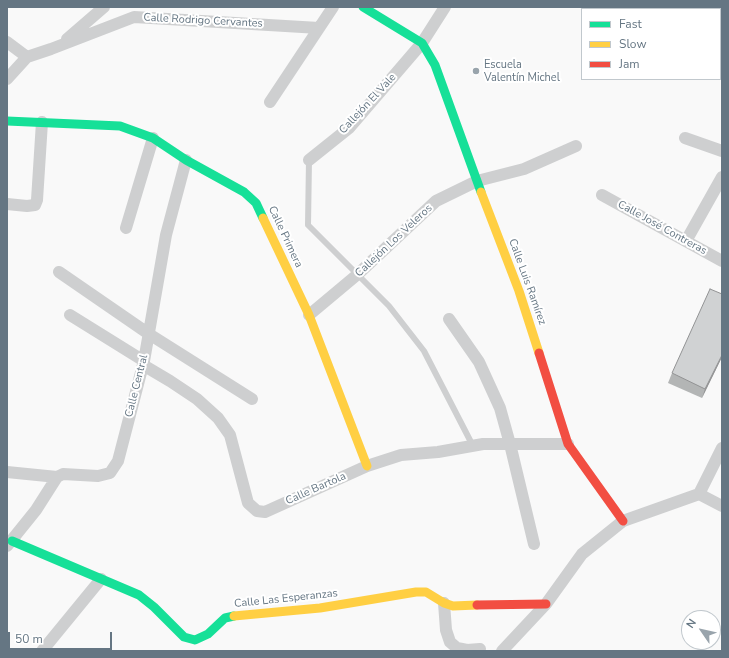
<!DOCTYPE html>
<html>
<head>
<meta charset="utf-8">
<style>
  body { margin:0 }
  #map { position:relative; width:729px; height:658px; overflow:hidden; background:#f9f9f9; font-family:"Nunito Sans",sans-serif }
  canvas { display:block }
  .frame { position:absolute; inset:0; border:8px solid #657683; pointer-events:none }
  .legend { position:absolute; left:581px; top:8px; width:140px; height:72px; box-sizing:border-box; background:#fff; border:1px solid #c1c8cd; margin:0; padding:5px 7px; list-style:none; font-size:12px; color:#657683 }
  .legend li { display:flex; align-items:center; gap:8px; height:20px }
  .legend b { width:20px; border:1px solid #c1c8cd }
  .north { position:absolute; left:681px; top:610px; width:40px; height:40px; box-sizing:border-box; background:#fff; border:1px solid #c1c8cd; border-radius:50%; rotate:304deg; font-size:11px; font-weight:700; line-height:16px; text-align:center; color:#657683 }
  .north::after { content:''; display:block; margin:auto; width:14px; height:18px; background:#99a4ac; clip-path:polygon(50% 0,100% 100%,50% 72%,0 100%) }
  .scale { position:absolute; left:8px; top:632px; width:104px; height:18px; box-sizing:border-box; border:2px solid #657683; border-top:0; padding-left:5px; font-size:12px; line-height:14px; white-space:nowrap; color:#657683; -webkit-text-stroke:3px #fff; paint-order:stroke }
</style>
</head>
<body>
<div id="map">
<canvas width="729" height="658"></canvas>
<div class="frame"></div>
<ul class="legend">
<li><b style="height:5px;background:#16e098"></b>Fast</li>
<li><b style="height:5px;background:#ffcf43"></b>Slow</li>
<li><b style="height:5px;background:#f24e42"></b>Jam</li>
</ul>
<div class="north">N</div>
<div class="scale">50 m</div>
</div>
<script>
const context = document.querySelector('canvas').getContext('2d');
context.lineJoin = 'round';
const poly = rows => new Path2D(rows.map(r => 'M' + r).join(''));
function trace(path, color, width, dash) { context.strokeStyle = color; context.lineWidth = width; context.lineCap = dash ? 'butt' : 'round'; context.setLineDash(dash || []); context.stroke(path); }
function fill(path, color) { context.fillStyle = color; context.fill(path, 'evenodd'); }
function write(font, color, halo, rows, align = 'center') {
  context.font = font + ' "Nunito Sans",sans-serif'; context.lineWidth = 4; context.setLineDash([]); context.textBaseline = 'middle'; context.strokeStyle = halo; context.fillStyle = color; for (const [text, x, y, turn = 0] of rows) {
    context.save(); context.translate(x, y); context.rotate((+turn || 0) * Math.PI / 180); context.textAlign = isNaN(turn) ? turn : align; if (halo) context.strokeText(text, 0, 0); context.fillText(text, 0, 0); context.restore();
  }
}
trace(poly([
  [309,160,308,225,389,306,424,351,473,446]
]), '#cecfd0', 6);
trace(poly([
  [656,9,657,7],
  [67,39,104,7],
  [7,42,27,57],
  [7,79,27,57,51,49,134,17,319,28],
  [270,102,333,7],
  [685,138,722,151],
  [309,160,349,128,422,43,445,7],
  [602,195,722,261],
  [7,204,27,206,35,205,37,200,42,122],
  [126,228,153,138],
  [686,241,722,177],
  [59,272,149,334,252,399],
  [70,315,144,361],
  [309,315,358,274,436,201,477,181,524,169,576,146],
  [449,319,479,362,500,408,510,444,534,544],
  [143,365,170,381,197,399,218,418,230,435,248,503,257,511,265,512,367,466,401,455,438,452,483,444,568,444],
  [7,472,57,477],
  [699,494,722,448],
  [699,494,722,506],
  [7,546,36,510,57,477,63,474,98,476,110,473,118,461,144,361,166,235,186,160],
  [444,603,446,630,450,642,457,648,467,650,480,649],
  [42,651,101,579],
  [502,651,546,604,582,554,623,521,699,494]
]), '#cecfd0', 12);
trace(poly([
  [363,7,422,43,435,65,481,192],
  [7,121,120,126,153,138,186,160,244,192,256,203,263,218],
  [12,541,139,595,154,607,184,637,195,640,208,634,225,618,234,616]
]), '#16e098', 9);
trace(poly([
  [481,192,519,291,539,353],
  [263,218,309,315,367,466],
  [234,616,320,608,416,592,426,592,444,603,453,606,477,605]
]), '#ffcf43', 9);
trace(poly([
  [539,353,568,444,623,521],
  [477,605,546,604]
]), '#f24e42', 9);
fill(poly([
  [722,357,702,398,668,383,672,373]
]), '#b3b5b5');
fill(poly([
  [722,355,722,357,702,398,705,389]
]), '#929394');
const building = poly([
  [710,289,722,294,722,355,705,389,672,373,710,289]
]);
fill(building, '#d0d2d3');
trace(building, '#929394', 1);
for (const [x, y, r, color] of [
  [476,71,4,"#99a4ac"]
]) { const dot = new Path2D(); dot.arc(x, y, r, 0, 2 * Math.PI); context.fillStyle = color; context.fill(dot); trace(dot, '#fff', 1.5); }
write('11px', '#657683', '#fff', [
  ["Calle Rodrigo Cervantes",203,21,3],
  ["Callejón El Vale",368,104,-47],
  ["Calle José Contreras",662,228,29],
  ["Calle Primera",285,237,65],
  ["Callejón Los Veleros",394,241,-43],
  ["Calle Luis Ramírez",527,282,70],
  ["Calle Central",137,386,-76],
  ["Calle Bartola",316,489,-24],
  ["Calle Las Esperanzas",286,599,-6]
]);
write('11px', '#657683', '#fff', [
  ["Escuela",484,65],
  ["Valentín Michel",484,78]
], 'left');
</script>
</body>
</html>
